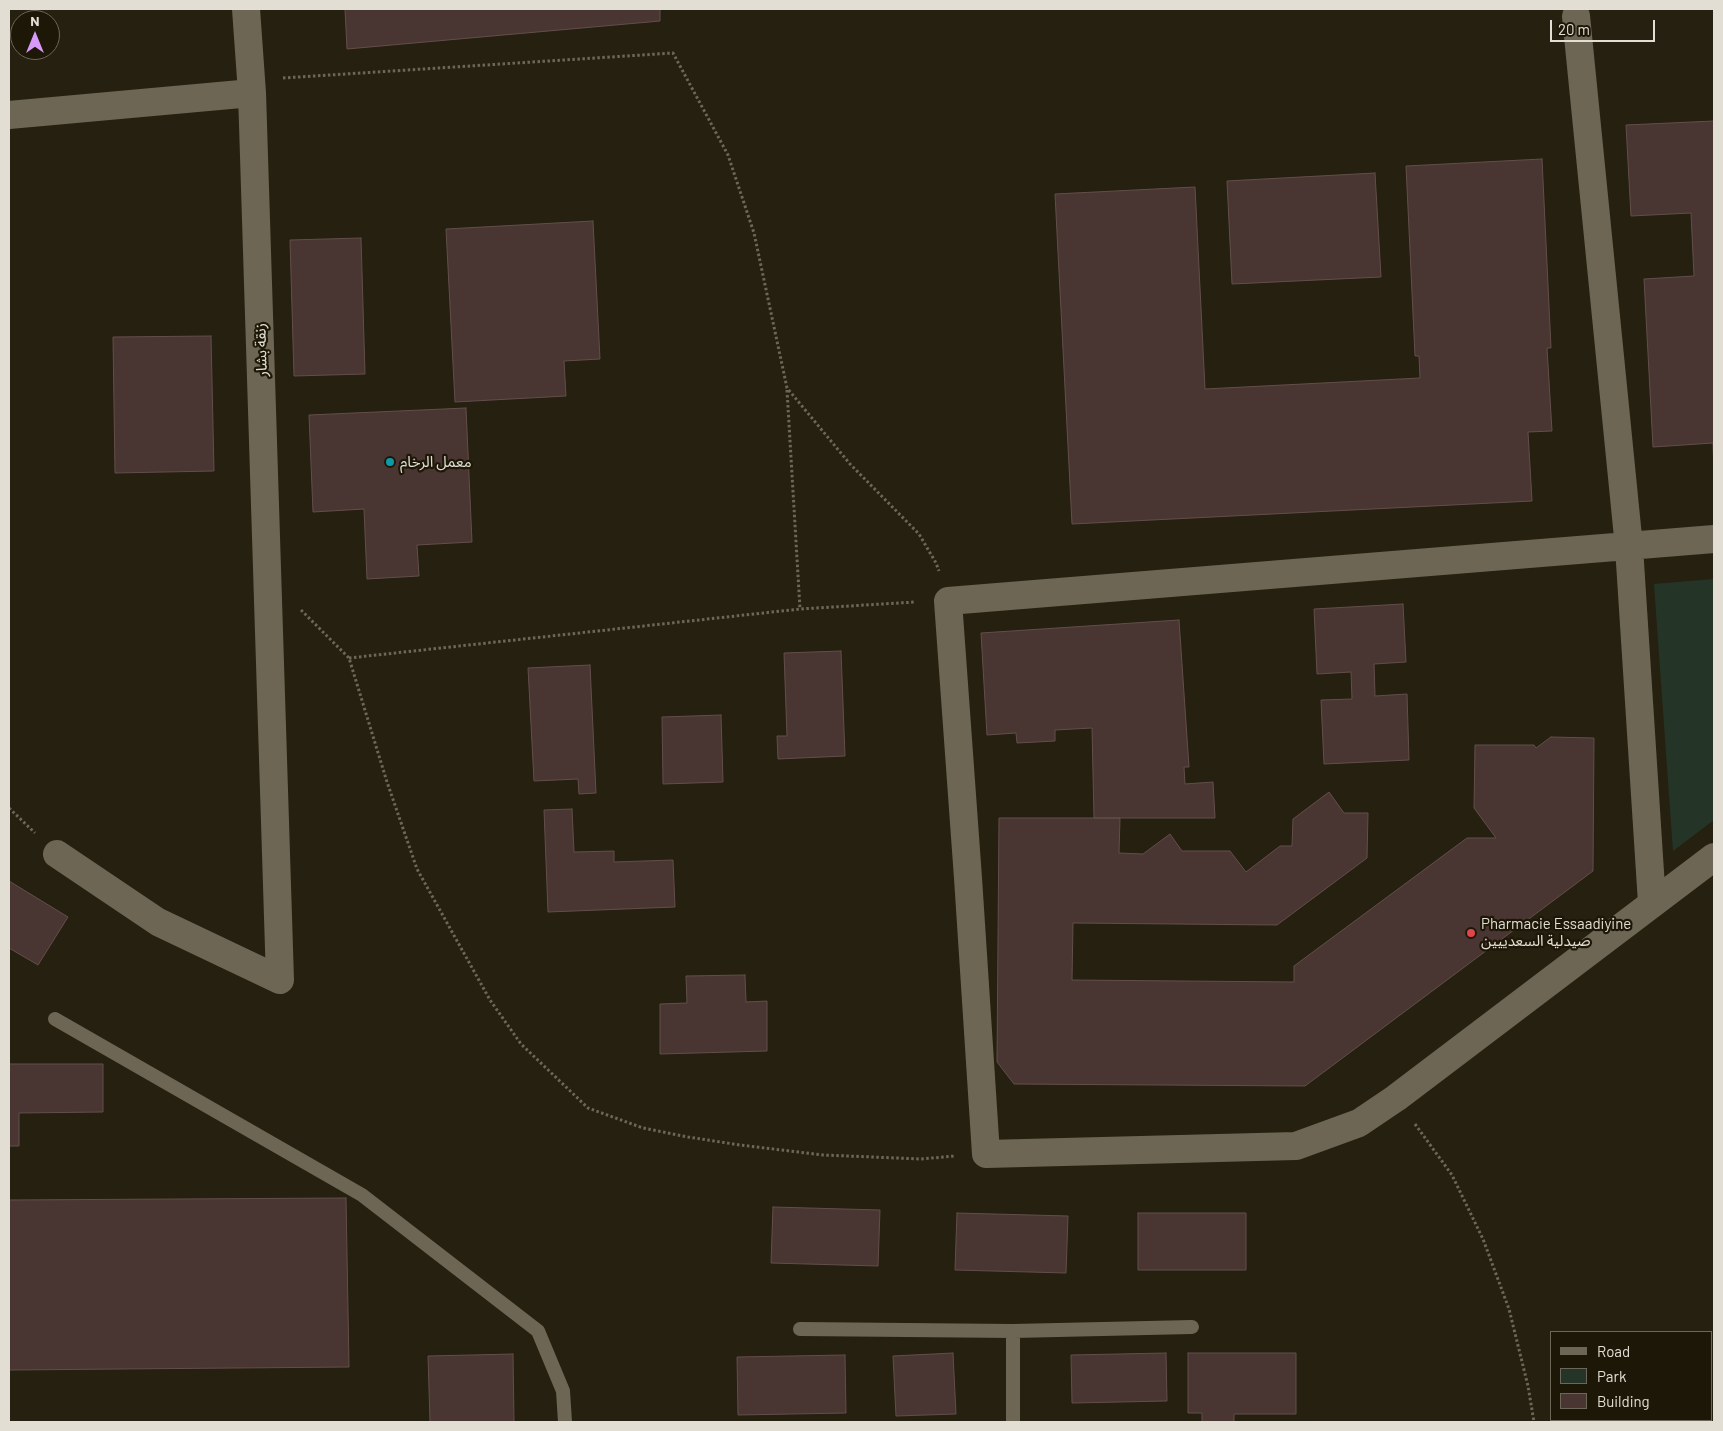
<!DOCTYPE html>
<html>
<head>
<meta charset="utf-8">
<style>
  body { margin:0 }
  #map { position:relative; width:1723px; height:1431px; overflow:hidden; background:#262010; font-family:Barlow,sans-serif }
  canvas { display:block }
  .frame { position:absolute; inset:0; border:10px solid #e2ded4; pointer-events:none }
  .legend { position:absolute; left:1550px; top:1331px; width:162px; height:90px; box-sizing:border-box; background:#1d1707; border:1px solid #6c6759; margin:0; padding:6px 9px; list-style:none; font-size:15px; color:#e2ded4 }
  .legend li { display:flex; align-items:center; gap:10px; height:25px }
  .legend b { width:25px; border:1px solid #6c6759 }
  .north { position:absolute; left:10px; top:10px; width:50px; height:50px; box-sizing:border-box; background:#1d1707; border:1px solid #6c6759; border-radius:50%; rotate:0deg; font-size:14px; font-weight:700; line-height:20px; text-align:center; color:#e2ded4 }
  .north::after { content:''; display:block; margin:auto; width:18px; height:22px; background:#d89af8; clip-path:polygon(50% 0,100% 100%,50% 72%,0 100%) }
  .scale { position:absolute; left:1550px; top:20px; width:105px; height:22px; box-sizing:border-box; border:2px solid #e2ded4; border-top:0; padding-left:6px; font-size:15px; line-height:18px; white-space:nowrap; color:#e2ded4; -webkit-text-stroke:4px #1d1707; paint-order:stroke }
</style>
</head>
<body>
<div id="map">
<canvas width="1723" height="1431"></canvas>
<div class="frame"></div>
<ul class="legend">
<li><b style="height:6px;background:#6d6654"></b>Road</li>
<li><b style="height:14px;background:#243527"></b>Park</li>
<li><b style="height:14px;background:#493632"></b>Building</li>
</ul>
<div class="north">N</div>
<div class="scale">20 m</div>
</div>
<script>
const context = document.querySelector('canvas').getContext('2d');
context.lineJoin = 'round';
function fill(path, color) { context.fillStyle = color; context.fill(path, 'evenodd'); }
const poly = rows => new Path2D(rows.map(r => 'M' + r).join(''));
function trace(path, color, width, dash) { context.strokeStyle = color; context.lineWidth = width; context.lineCap = dash ? 'butt' : 'round'; context.setLineDash(dash || []); context.stroke(path); }
function write(font, color, halo, rows, align = 'center') {
  context.font = font + ' Barlow,"Noto Sans Arabic",sans-serif'; context.lineWidth = 4.5; context.setLineDash([]); context.textBaseline = 'middle'; context.strokeStyle = halo; context.fillStyle = color; for (const [text, x, y, turn = 0] of rows) {
    context.save(); context.translate(x, y); context.rotate((+turn || 0) * Math.PI / 180); context.textAlign = isNaN(turn) ? turn : align; if (halo) context.strokeText(text, 0, 0); context.fillText(text, 0, 0); context.restore();
  }
}
fill(poly([
  [1714,579,1714,820,1673,851,1654,584]
]), '#243527');
const building = poly([
  [345,9,660,9,660,21,347,49,345,9],
  [1714,121,1714,475,1713,443,1653,447,1644,279,1694,276,1691,213,1631,216,1626,125,1714,121],
  [1542,159,1551,348,1547,348,1552,431,1528,432,1532,501,1072,524,1055,194,1195,187,1205,389,1420,378,1419,356,1415,356,1406,166,1542,159],
  [1375,173,1381,277,1232,284,1227,181,1375,173],
  [593,221,600,359,564,361,566,396,455,402,446,229,593,221],
  [361,238,365,374,294,376,290,240,361,238],
  [211,336,214,471,115,473,113,337,211,336],
  [466,408,472,542,417,545,419,576,367,579,364,509,313,512,309,415,466,408],
  [1403,604,1406,662,1374,664,1375,696,1407,694,1409,760,1324,764,1321,700,1352,699,1351,672,1317,674,1314,609,1403,604],
  [1179,620,1189,767,1184,767,1185,784,1213,782,1215,818,1094,818,1092,728,1055,730,1055,741,1017,743,1016,733,987,735,981,633,1179,620],
  [841,651,845,756,778,759,777,736,787,736,784,653,841,651],
  [590,665,596,793,579,794,578,779,534,781,528,668,590,665],
  [721,715,723,782,663,784,662,717,721,715],
  [1551,737,1594,738,1593,871,1305,1086,1014,1084,997,1062,999,818,1120,818,1119,853,1143,854,1170,834,1182,851,1230,851,1246,872,1280,846,1292,846,1293,819,1329,792,1344,813,1368,813,1367,858,1277,925,1073,923,1072,980,1294,982,1294,966,1467,838,1496,838,1474,808,1475,745,1534,745,1536,748,1551,737],
  [572,809,574,852,614,851,614,862,673,860,675,907,548,912,544,810,572,809],
  [9,881,68,917,38,965,9,948,9,881],
  [745,975,746,1002,767,1001,767,1051,660,1054,660,1004,687,1003,686,976,745,975],
  [9,1064,103,1064,103,1112,19,1113,19,1146,9,1146,9,1064],
  [346,1198,349,1367,9,1370,9,1200,346,1198],
  [773,1207,880,1210,878,1266,771,1263,773,1207],
  [957,1213,1068,1216,1066,1273,955,1270,957,1213],
  [1138,1213,1246,1213,1246,1270,1138,1270,1138,1213],
  [953,1353,956,1414,896,1416,893,1356,953,1353],
  [1166,1353,1167,1401,1072,1403,1071,1355,1166,1353],
  [1188,1353,1296,1353,1296,1414,1234,1414,1234,1422,1202,1422,1202,1413,1188,1413,1188,1353],
  [513,1354,514,1422,430,1422,428,1356,513,1354],
  [845,1355,846,1413,738,1415,737,1357,845,1355]
]);
fill(building, '#493632');
trace(building, '#634e4a', 1);
trace(poly([
  [283,78,673,53,728,155,754,233,787,388,850,464,919,534,936,563,939,571],
  [787,390,800,609],
  [301,610,349,658,387,782,417,869,490,1000,521,1044,588,1108,643,1128,688,1137,740,1145,823,1155,921,1159,955,1156],
  [349,658,800,609,915,602],
  [9,808,35,833],
  [1415,1124,1452,1175,1483,1239,1509,1309,1528,1386,1534,1422]
]), '#6d675a', 3, [2.5, 2.5]);
trace(poly([
  [55,1019,362,1195,538,1331,563,1391,565,1422],
  [800,1329,1013,1331,1192,1327],
  [1013,1331,1013,1422]
]), '#6d6654', 14);
trace(poly([
  [1576,16,1629,547,1652,903],
  [9,115,252,93],
  [1714,539,948,601,968,878,986,1154,1296,1146,1359,1123,1396,1098,1714,857],
  [57,854,158,922,280,980,252,93,246,9]
]), '#6d6654', 28);
for (const [x, y, r, color] of [
  [390,462,5,"#0f9aa8"],
  [1471,933,5,"#e0444e"]
]) { const dot = new Path2D(); dot.arc(x, y, r, 0, 2 * Math.PI); context.fillStyle = color; context.fill(dot); trace(dot, '#1d1707', 2); }
write('15px', '#e2ded4', '#1d1707', [
  ["زنقة بشار",261,350,-92]
]);
write('15px', '#e2ded4', '#1d1707', [
  ["معمل الرخام",400,462],
  ["Pharmacie Essaadiyine",1481,924],
  ["صيدلية السعدييين",1481,941]
], 'left');
</script>
</body>
</html>
